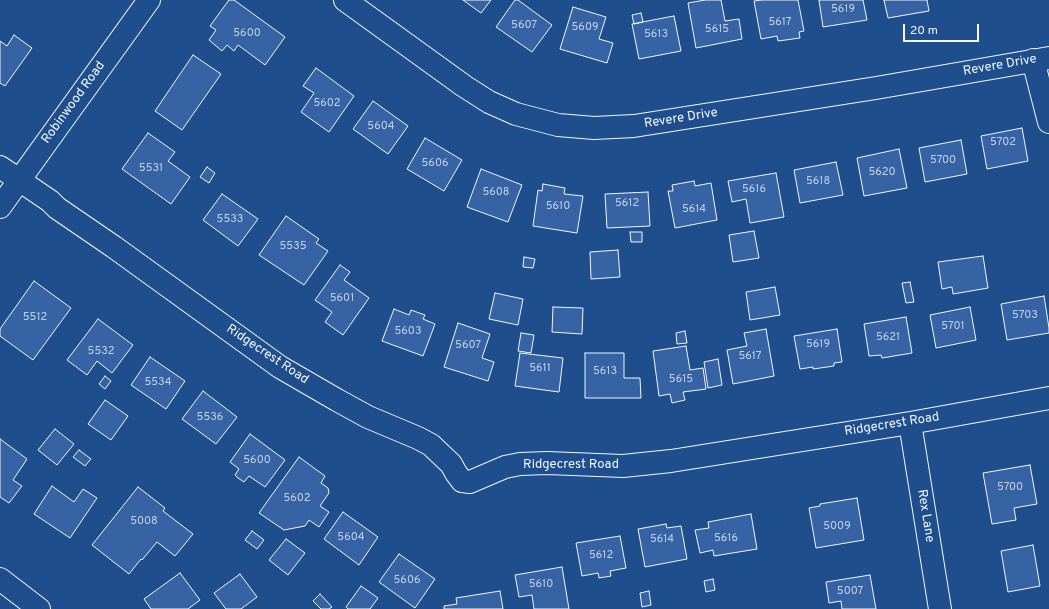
<!DOCTYPE html>
<html>
<head>
<meta charset="utf-8">
<style>
  body { margin:0 }
  #map { position:relative; width:1049px; height:609px; overflow:hidden; background:#1f4e8c; font-family:Overpass,sans-serif }
  canvas { display:block }
  .scale { position:absolute; left:903px; top:24px; width:76px; height:18px; box-sizing:border-box; border:2px solid #f2f6ff; border-top:0; padding-left:5px; font-size:12px; line-height:14px; white-space:nowrap; color:#f2f6ff; -webkit-text-stroke:3px #1f4e8c; paint-order:stroke }
</style>
</head>
<body>
<div id="map">
<canvas width="1049" height="609"></canvas>
<div class="scale">20 m</div>
</div>
<script>
const context = document.querySelector('canvas').getContext('2d');
context.lineJoin = 'round';
function fill(path, color) { context.fillStyle = color; context.fill(path, 'evenodd'); }
const poly = rows => new Path2D(rows.map(r => 'M' + r).join(''));
function trace(path, color, width, dash) { context.strokeStyle = color; context.lineWidth = width; context.lineCap = dash ? 'butt' : 'round'; context.setLineDash(dash || []); context.stroke(path); }
function write(font, color, halo, rows, align = 'center') {
  context.font = font + ' Overpass,sans-serif'; context.lineWidth = 3; context.setLineDash([]); context.textBaseline = 'middle'; context.strokeStyle = halo; context.fillStyle = color; for (const [text, x, y, turn = 0] of rows) {
    context.save(); context.translate(x, y); context.rotate((+turn || 0) * Math.PI / 180); context.textAlign = isNaN(turn) ? turn : align; if (halo) context.strokeText(text, 0, 0); context.fillText(text, 0, 0); context.restore();
  }
}
const building = poly([
  [229,0,234,0,285,37,265,65,238,45,234,51,227,45,222,51,209,40,216,30,210,26,229,0],
  [463,0,491,0,481,13,463,0],
  [515,0,518,0,552,25,532,52,496,27,515,0],
  [705,0,721,0,725,21,739,19,742,39,696,48,688,3,705,0],
  [762,0,798,0,804,31,799,32,800,38,778,41,777,36,761,39,754,1,762,0],
  [819,0,863,0,867,20,823,27,819,0],
  [884,0,927,0,929,11,888,18,884,0],
  [573,7,606,17,599,39,613,43,607,63,560,49,573,7],
  [641,13,643,22,634,24,632,15,641,13],
  [674,16,681,51,639,59,632,24,674,16],
  [14,35,32,48,5,86,0,83,0,41,7,46,14,35],
  [193,55,221,74,182,130,155,111,193,55],
  [316,68,354,96,329,132,301,112,314,93,303,86,316,68],
  [373,101,408,126,388,154,353,129,373,101],
  [1022,128,1028,161,987,169,981,136,1022,128],
  [148,133,175,152,168,161,190,177,171,204,122,169,148,133],
  [425,138,462,160,444,191,407,169,425,138],
  [961,140,967,174,925,182,919,148,961,140],
  [899,149,907,188,864,196,857,158,899,149],
  [836,162,843,195,800,203,794,170,836,162],
  [207,167,215,173,209,183,200,177,207,167],
  [481,169,522,185,508,222,467,207,481,169],
  [776,173,784,217,750,223,746,199,732,202,728,181,776,173],
  [694,181,695,186,711,183,717,220,675,228,668,191,673,191,672,185,694,181],
  [543,184,565,188,564,194,583,196,577,233,533,226,538,190,542,191,543,184],
  [648,192,650,226,607,228,605,194,648,192],
  [222,194,258,219,238,246,203,220,222,194],
  [286,216,319,239,316,243,328,251,304,285,259,255,286,216],
  [754,231,759,258,733,262,729,235,754,231],
  [630,232,642,232,642,242,631,242,630,232],
  [618,250,620,277,591,279,590,252,618,250],
  [983,256,988,288,953,294,952,287,942,289,938,262,983,256],
  [524,257,535,259,533,268,523,267,524,257],
  [340,265,350,272,344,280,369,298,343,335,325,322,332,312,315,300,340,265],
  [34,281,71,308,33,360,0,336,0,329,34,281],
  [910,282,914,302,906,303,902,283,910,282],
  [775,287,780,315,750,320,746,292,775,287],
  [495,293,523,299,518,325,489,319,495,293],
  [1044,296,1049,328,1049,333,1007,340,1001,304,1044,296],
  [553,307,583,308,582,334,552,332,553,307],
  [970,307,976,340,936,348,930,315,970,307],
  [394,309,409,315,411,310,425,315,423,319,435,324,423,356,382,341,394,309],
  [906,317,912,353,882,358,881,355,869,356,864,324,906,317],
  [98,319,133,345,112,373,97,361,87,375,67,360,98,319],
  [458,323,490,334,482,358,494,362,488,381,444,367,458,323],
  [766,329,774,376,733,384,727,350,747,346,744,333,766,329],
  [837,329,842,362,834,363,834,366,813,369,813,367,800,369,794,336,837,329],
  [685,331,687,343,677,344,676,333,685,331],
  [521,333,534,335,531,353,518,351,521,333],
  [686,346,690,370,703,368,706,389,683,392,685,400,672,403,670,394,659,396,653,351,686,346],
  [520,353,563,358,559,392,515,386,520,353],
  [585,353,624,353,624,378,640,378,641,398,585,398,585,353],
  [150,357,185,381,166,409,131,385,150,357],
  [718,359,722,385,708,388,704,362,718,359],
  [105,376,111,381,105,389,99,384,105,376],
  [203,391,237,417,216,444,182,419,203,391],
  [105,400,128,416,111,440,88,424,105,400],
  [55,429,74,444,57,465,38,450,55,429],
  [250,434,285,460,265,487,249,476,244,482,238,478,235,475,239,469,230,462,250,434],
  [0,439,27,459,13,480,22,486,9,503,0,497,0,439],
  [79,450,91,459,85,466,73,457,79,450],
  [299,457,325,476,321,483,328,488,329,493,320,506,329,512,319,527,309,520,305,526,284,530,259,513,299,457],
  [1030,465,1037,504,1014,508,1016,520,992,524,983,473,1030,465],
  [52,486,74,502,83,489,97,498,70,538,34,514,52,486],
  [138,487,165,508,163,511,193,534,175,556,157,542,142,560,141,559,129,574,92,545,138,487],
  [857,498,864,540,816,548,809,508,820,506,820,504,857,498],
  [343,512,378,537,359,565,324,539,343,512],
  [751,514,757,549,714,556,713,550,700,553,695,530,709,528,708,522,751,514],
  [666,524,667,528,681,526,687,559,645,567,638,529,666,524],
  [252,531,264,540,257,549,245,540,252,531],
  [620,536,626,568,610,571,611,576,599,578,598,573,582,576,576,543,620,536],
  [286,539,305,553,288,575,269,560,286,539],
  [1033,545,1040,586,1008,592,1001,551,1033,545],
  [399,554,435,579,415,608,379,582,399,554],
  [562,567,569,609,534,609,532,595,519,597,515,575,562,567],
  [180,573,200,600,188,609,151,609,144,599,180,573],
  [240,574,257,597,241,609,226,609,214,593,240,574],
  [870,575,876,609,842,609,841,601,829,603,826,582,870,575],
  [713,579,715,590,706,592,704,581,713,579],
  [361,586,378,598,370,609,348,609,346,607,361,586],
  [500,591,503,609,444,609,444,606,457,604,456,598,500,591],
  [649,591,651,605,642,607,640,593,649,591],
  [320,594,332,607,329,609,321,609,313,601,320,594]
]);
fill(building, '#3563a3');
trace(building, '#f2f6ff', 1);
const minor = poly([
  [345,0,464,86,489,102,516,114,558,125,594,128,634,126,876,88,1049,58],
  [1033,60,1049,122],
  [0,167,50,201,57,208,114,247,280,367,337,400,368,417,418,438,431,445,451,464,456,473,462,481,470,482,505,467,520,464,547,463,623,466,671,461,910,423,1049,398],
  [0,207,149,0],
  [910,423,940,609],
  [0,579,39,609]
]);
trace(minor, '#f2f6ff', 24);
trace(minor, '#1f4e8c', 22);
write('11px', '#c3d1e8', null, [
  ["5619",843,10],
  ["5617",780,23],
  ["5607",524,26],
  ["5609",585,28],
  ["5615",717,30],
  ["5600",247,34],
  ["5613",656,35],
  ["5602",327,104],
  ["5604",381,127],
  ["5702",1003,143],
  ["5700",943,161],
  ["5606",435,164],
  ["5531",151,169],
  ["5620",882,173],
  ["5618",818,182],
  ["5616",754,190],
  ["5608",496,193],
  ["5612",627,204],
  ["5610",558,207],
  ["5614",694,210],
  ["5533",230,220],
  ["5535",293,247],
  ["5601",342,299],
  ["5703",1025,316],
  ["5512",35,318],
  ["5701",953,327],
  ["5603",408,332],
  ["5621",888,338],
  ["5619",818,345],
  ["5607",468,346],
  ["5532",101,352],
  ["5617",750,357],
  ["5611",540,369],
  ["5613",605,372],
  ["5615",681,380],
  ["5534",158,383],
  ["5536",210,418],
  ["5600",257,461],
  ["5700",1010,488],
  ["5602",297,499],
  ["5008",144,522],
  ["5009",837,527],
  ["5604",351,538],
  ["5616",726,539],
  ["5614",662,540],
  ["5612",601,556],
  ["5606",407,581],
  ["5610",541,585],
  ["5007",850,592]
]);
write('13px', '#f2f6ff', '#1f4e8c', [
  ["Revere Drive",1000,66,-10],
  ["Robinwood Road",74,103,-54],
  ["Revere Drive",681,119,-9],
  ["Ridgecrest Road",267,355,34],
  ["Ridgecrest Road",892,425,-9],
  ["Ridgecrest Road",571,465],
  ["Rex Lane",925,516,81]
]);
</script>
</body>
</html>
